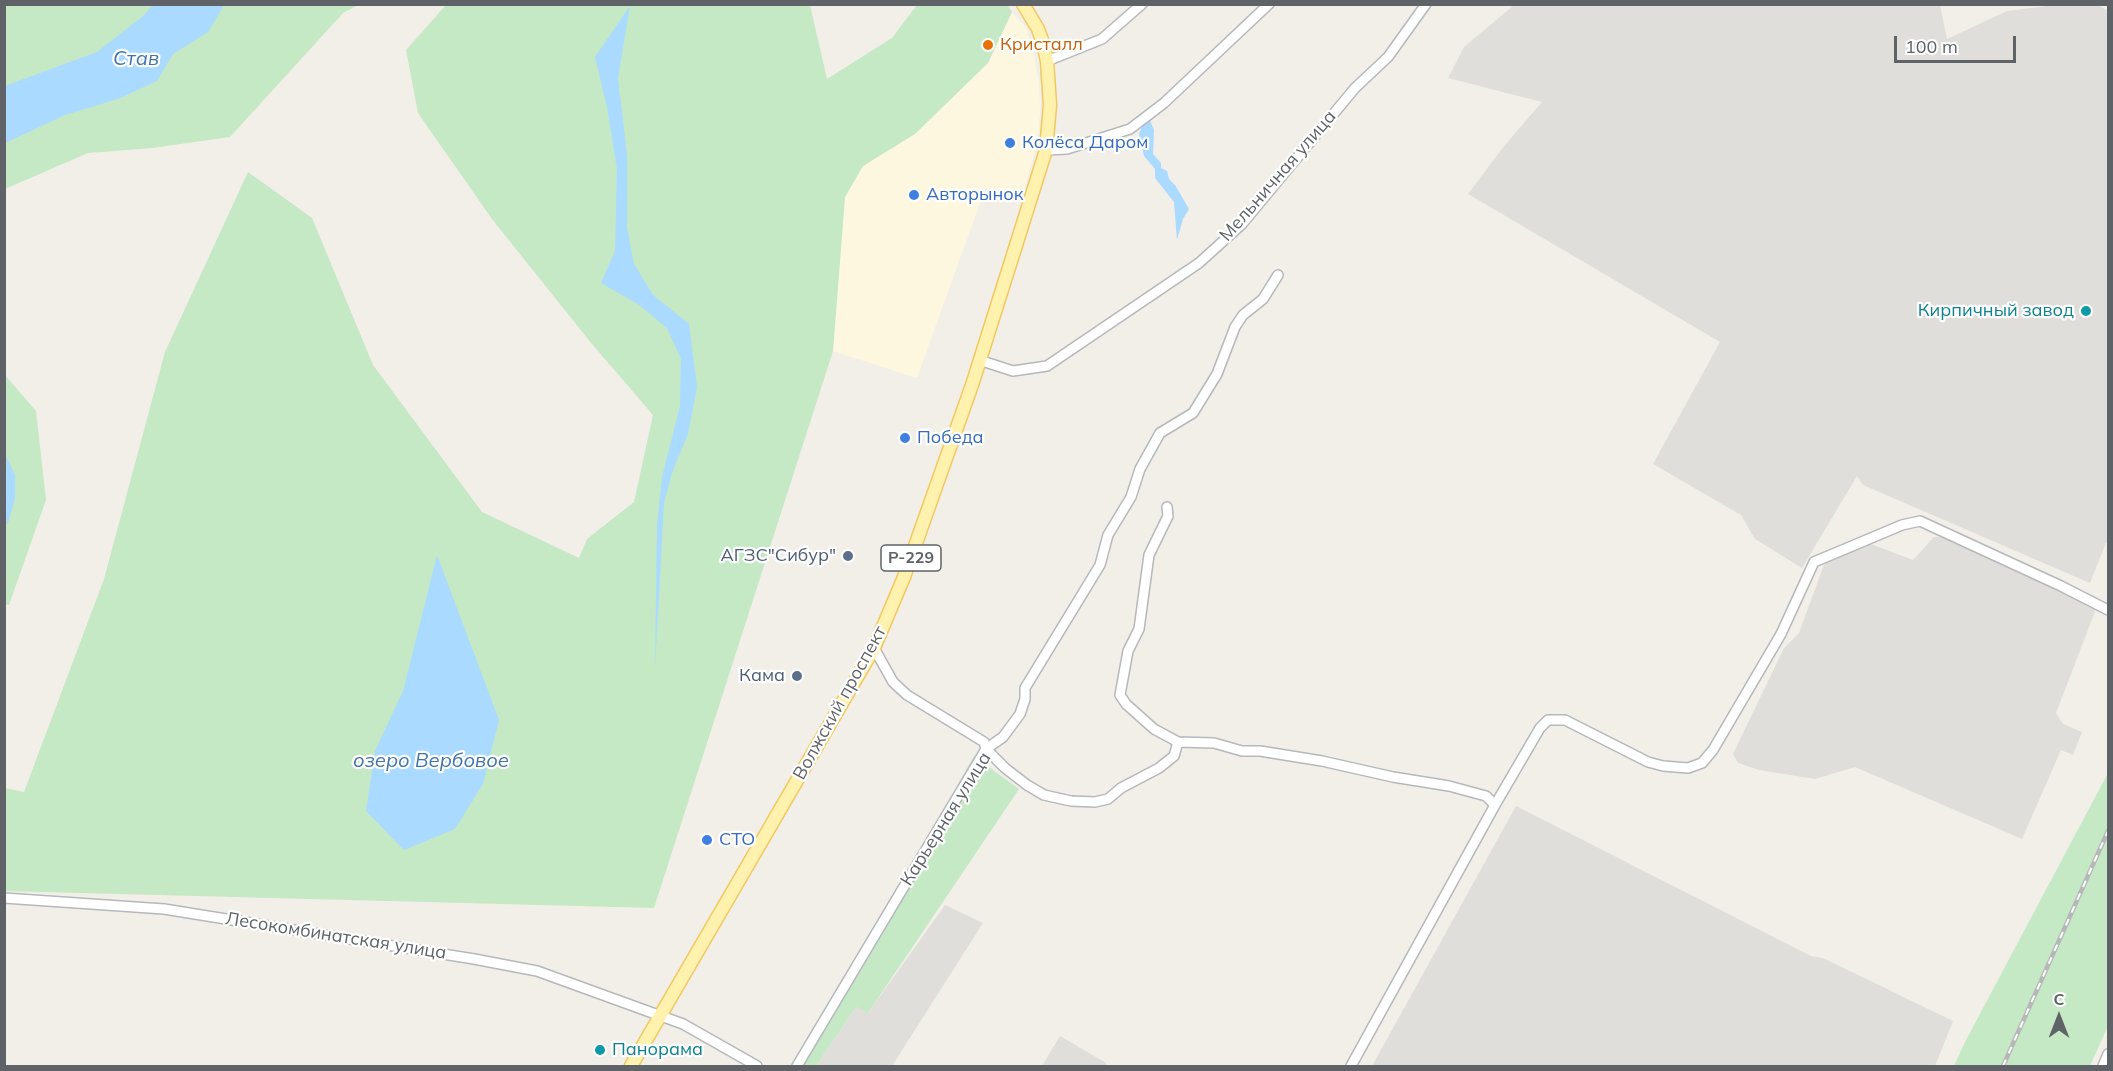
<!DOCTYPE html>
<html>
<head>
<meta charset="utf-8">
<style>
  body { margin:0 }
  #map { position:relative; width:2113px; height:1071px; overflow:hidden; background:#f1efe8; font-family:Mulish,sans-serif }
  canvas { display:block }
  .frame { position:absolute; inset:0; border:6px solid #5f6368; pointer-events:none }
  .north { position:absolute; left:2029px; top:987px; width:60px; height:60px; -webkit-text-stroke:4px #fff; paint-order:stroke; rotate:0deg; font-size:16px; font-weight:700; line-height:24px; text-align:center; color:#5f6368 }
  .north::after { content:''; display:block; margin:auto; width:21px; height:27px; background:#5f6368; clip-path:polygon(50% 0,100% 100%,50% 72%,0 100%) }
  .scale { position:absolute; left:1894px; top:36px; width:122px; height:27px; box-sizing:border-box; border:3px solid #5f6368; border-top:0; padding-left:8px; font-size:18px; line-height:21px; white-space:nowrap; color:#5f6368; -webkit-text-stroke:4px #fff; paint-order:stroke }
</style>
</head>
<body>
<div id="map">
<canvas width="2113" height="1071"></canvas>
<div class="frame"></div>
<div class="north">С</div>
<div class="scale">100 m</div>
</div>
<script>
const context = document.querySelector('canvas').getContext('2d');
context.lineJoin = 'round';
function fill(path, color) { context.fillStyle = color; context.fill(path, 'evenodd'); }
const poly = rows => new Path2D(rows.map(r => 'M' + r).join(''));
function trace(path, color, width, dash) { context.strokeStyle = color; context.lineWidth = width; context.lineCap = dash ? 'butt' : 'round'; context.setLineDash(dash || []); context.stroke(path); }
function write(font, color, halo, rows, align = 'center') {
  context.font = font + ' Mulish,sans-serif'; context.lineWidth = 4.5; context.setLineDash([]); context.textBaseline = 'middle'; context.strokeStyle = halo; context.fillStyle = color; for (const [text, x, y, turn = 0] of rows) {
    context.save(); context.translate(x, y); context.rotate((+turn || 0) * Math.PI / 180); context.textAlign = isNaN(turn) ? turn : align; if (halo) context.strokeText(text, 0, 0); context.fillText(text, 0, 0); context.restore();
  }
}
fill(poly([
  [1012,12,1027,29,1034,55,1039,84,1040,113,1038,139,1023,194,985,189,917,378,833,351,845,197,863,166,915,134,988,63]
]), '#fef7e0');
fill(poly([
  [2096,4,2108,11,2108,543,2106,543,2090,583,1863,485,1857,476,1802,568,1755,539,1741,515,1653,464,1720,342,1468,194,1504,146,1542,102,1448,78,1464,47,1514,5,1940,5,1947,39,2007,11,2055,5],
  [1934,537,1948,537,2096,609,2056,713,2063,724,2082,732,2073,755,2061,750,2022,839,1855,767,1815,779,1759,770,1738,763,1733,754,1784,648,1799,633,1825,562,1871,544,1913,560],
  [1516,806,1811,956,1823,958,1953,1021,1935,1066,1372,1066],
  [945,905,983,923,892,1066,816,1066,856,1007,868,1013],
  [1060,1036,1106,1063,1106,1066,1042,1066]
]), '#e0deda');
fill(poly([
  [4,5,358,5,343,13,230,137,152,148,88,153,5,189],
  [446,5,810,5,827,79,892,38,917,5,1007,5,1012,12,988,63,915,134,863,166,845,197,833,351,654,908,5,891,5,788,24,792,104,579,165,352,248,172,312,218,373,365,482,512,579,558,587,539,634,502,653,415,592,344,492,219,418,113,406,50],
  [4,374,36,411,46,500,9,605,4,604],
  [974,756,1019,789,868,1013,856,1007,816,1066,800,1066],
  [2108,773,2108,1026,2090,1066,1954,1066,1965,1042]
]), '#c5e8c5');
fill(poly([
  [154,4,224,5,208,32,173,54,157,81,118,99,65,115,5,143,5,86,97,52,142,17],
  [630,6,618,78,627,155,627,227,634,264,653,295,689,324,697,387,688,434,673,470,664,503,655,667,657,525,662,477,680,406,681,359,667,328,638,304,601,283,615,251,617,169,607,107,595,57],
  [1150,120,1154,130,1153,154,1161,163,1161,168,1167,171,1169,179,1175,185,1189,209,1183,219,1177,240,1174,202,1155,178,1155,169,1144,156,1139,134,1143,124],
  [4,452,15,475,15,499,8,523,5,525],
  [437,555,499,720,483,784,455,829,404,850,366,811,375,751,403,691]
]), '#aadaff');
const minor = poly([
  [1047,61,1102,39,1142,4],
  [1046,150,1067,149,1130,129,1164,103,1269,4],
  [979,360,1013,371,1047,366,1199,263,1242,224,1355,88,1388,57,1426,4],
  [1167,507,1168,516,1149,555,1139,629,1128,651,1120,695,1126,704,1154,729,1178,742],
  [874,648,893,682,907,695,984,742,986,749,1005,768,1027,785,1044,795,1071,801,1095,802,1108,799,1121,788,1159,768,1174,756,1178,742,1214,743,1242,751,1260,751,1322,761,1393,777,1449,786,1486,796,1495,805],
  [4,898,164,909,474,959,537,971,683,1024,757,1066],
  [797,1066,986,749,1003,737,1020,714,1025,699,1025,688,1100,565,1108,535,1131,497,1140,469,1160,433,1193,413,1217,374,1235,327,1243,315,1263,299,1278,275],
  [1351,1066,1495,805,1540,728,1548,720,1565,720,1648,762,1663,766,1688,768,1702,763,1713,750,1781,634,1814,562,1902,525,1920,521,2061,586,2108,610],
  [2103,1066,2108,1054]
]);
const major = poly([
  [631,1066,874,648,904,577,972,385,1046,150,1050,105,1047,61,1043,43,1038,29,1023,4]
]);
trace(minor, '#b5b8bc', 12);
trace(major, '#f2c960', 15);
trace(minor, '#fff', 9);
trace(major, '#fff2af', 12);
const rail = poly([
  [2003,1066,2108,831]
]);
trace(rail, '#b6b7b8', 4.5);
trace(rail, '#fff', 2, [7]);
for (const [x, y, r, color] of [
  [988,45,6,"#e8710a"],
  [1010,143,6,"#3f7fe0"],
  [914,195,6,"#3f7fe0"],
  [2086,311,6,"#0f9aa8"],
  [905,438,6,"#3f7fe0"],
  [848,556,6,"#5c6f8a"],
  [797,676,6,"#5c6f8a"],
  [707,840,6,"#3f7fe0"],
  [600,1050,6,"#0f9aa8"]
]) { const dot = new Path2D(); dot.arc(x, y, r, 0, 2 * Math.PI); context.fillStyle = color; context.fill(dot); trace(dot, '#fff', 2); }
for (const [x, y, w] of [
  [911,558,60]
]) { const box = new Path2D(); box.roundRect(x - w / 2, y - 13, w, 26, 4.5); context.fillStyle = '#fff'; context.fill(box); trace(box, '#5f6368', 1.5); }
write('bold 16px', '#5f6368', null, [
  ["Р-229",911,558]
]);
write('18px', '#c56008', '#fff', [
  ["Кристалл",1000,45]
], 'left');
write('18px', '#366cbe', '#fff', [
  ["Колёса Даром",1022,143],
  ["Авторынок",926,195],
  ["Победа",917,438],
  ["СТО",719,840]
], 'left');
write('18px', '#5f6368', '#fff', [
  ["Мельничная улица",1278,176,-49],
  ["Волжский проспект",840,703,-61],
  ["Карьерная улица",946,819,-58],
  ["Лесокомбинатская улица",336,936,9]
]);
write('18px', '#0d838f', '#fff', [
  ["Кирпичный завод",2074,311],
  ["Панорама",612,1050,"left"]
], 'right');
write('18px', '#4e5e75', '#fff', [
  ["АГЗС\"Сибур\"",836,556],
  ["Кама",785,676]
], 'right');
write('italic 20px', '#4174aa', '#fff', [
  ["Став",136,59],
  ["озеро Вербовое",431,761]
]);
</script>
</body>
</html>
